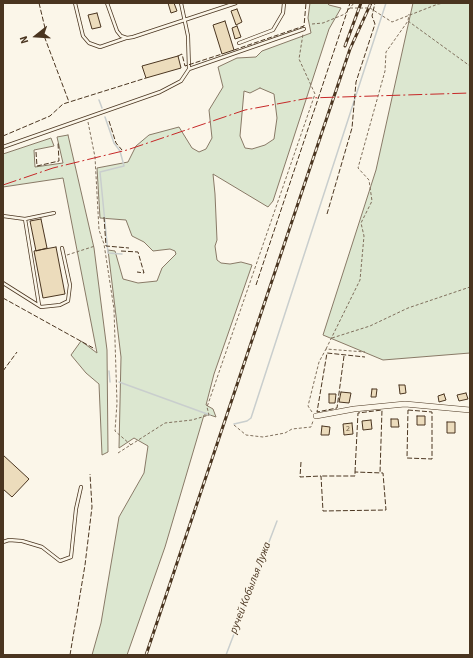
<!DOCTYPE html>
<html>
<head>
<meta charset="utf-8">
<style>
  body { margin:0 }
  #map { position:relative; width:473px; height:658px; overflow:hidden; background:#fbf6e9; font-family:"Source Sans 3",sans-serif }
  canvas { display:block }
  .frame { position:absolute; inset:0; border:4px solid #4a3520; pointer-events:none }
  .north { position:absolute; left:16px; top:16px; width:40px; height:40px; -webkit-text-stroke:3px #fbf6e9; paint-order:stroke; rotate:253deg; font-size:11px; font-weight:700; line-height:16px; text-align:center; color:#4a3520 }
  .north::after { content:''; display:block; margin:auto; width:14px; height:18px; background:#4a3520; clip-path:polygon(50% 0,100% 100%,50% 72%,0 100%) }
</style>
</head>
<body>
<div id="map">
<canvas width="473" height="658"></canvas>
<div class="frame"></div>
<div class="north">N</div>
</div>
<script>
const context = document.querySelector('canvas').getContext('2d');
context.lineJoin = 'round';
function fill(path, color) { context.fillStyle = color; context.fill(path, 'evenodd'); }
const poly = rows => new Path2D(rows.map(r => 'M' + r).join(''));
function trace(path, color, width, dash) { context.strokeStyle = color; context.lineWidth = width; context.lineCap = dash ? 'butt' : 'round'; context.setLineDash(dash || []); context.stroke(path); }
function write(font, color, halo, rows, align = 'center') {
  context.font = font + ' "Source Sans 3",sans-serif'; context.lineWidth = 3; context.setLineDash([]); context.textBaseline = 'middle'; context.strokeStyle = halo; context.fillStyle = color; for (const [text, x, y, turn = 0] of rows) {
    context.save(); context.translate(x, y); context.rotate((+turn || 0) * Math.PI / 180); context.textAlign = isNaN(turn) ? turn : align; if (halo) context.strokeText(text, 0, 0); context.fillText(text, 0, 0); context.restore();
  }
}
const green = poly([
  [310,3,327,3,329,5,341,8,329,29,273,201,268,207,213,174,215,194,217,240,215,246,217,260,221,263,230,264,241,262,252,265,214,374,206,405,213,409,216,417,210,415,204,415,165,547,127,655,92,655,101,623,119,517,144,473,148,446,134,438,119,448,121,357,108,250,115,251,123,279,138,283,157,281,162,268,176,254,175,251,170,249,153,251,144,242,132,236,126,220,100,218,97,168,128,162,136,146,149,135,179,127,192,148,199,152,206,149,212,138,209,110,223,87,218,67,237,58,256,57,262,51,311,33,308,18,310,3],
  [260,88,274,94,277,118,274,139,265,145,252,149,245,148,240,136,244,91,250,93,260,88],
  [413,3,470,3,470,353,383,360,323,335,376,170,413,3],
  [68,135,94,248,107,350,108,452,102,455,99,384,86,373,71,355,81,341,97,353,63,178,3,187,3,154,51,138,54,146,34,150,35,167,63,163,57,137,68,135]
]);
fill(green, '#dce7d0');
trace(green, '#887966', 1);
trace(poly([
  [99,100,102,108],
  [105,117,114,143,120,151,124,166,100,172,108,253,122,254],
  [109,371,110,382],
  [119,382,210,415],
  [234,424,247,421,251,418,386,3],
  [226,655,277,521]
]), '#c9cecd', 1.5);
const building = poly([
  [168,3,174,3,177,11,171,13,168,3],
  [237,9,242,22,236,25,231,11,237,9],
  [97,13,101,27,92,29,88,15,97,13],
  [225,21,234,50,222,54,213,25,225,21],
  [237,26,241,37,235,39,232,28,237,26],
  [178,56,181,68,146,78,142,66,178,56],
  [41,219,47,248,36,251,30,221,41,219],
  [56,247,65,294,43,298,34,251,56,247],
  [399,385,405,385,406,393,400,394,399,385],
  [372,389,377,389,376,397,371,397,372,389],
  [341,392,351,393,349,403,339,402,341,392],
  [466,393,468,399,459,401,457,395,466,393],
  [329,394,336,394,335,403,329,403,329,394],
  [444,394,446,400,439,402,438,396,444,394],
  [417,416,425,416,425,425,417,425,417,416],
  [391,419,398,419,399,427,391,427,391,419],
  [371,420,372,429,363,430,362,421,371,420],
  [447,422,455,422,455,433,447,433,447,422],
  [352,423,353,434,344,435,343,424,352,423],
  [322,426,330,427,329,435,321,435,322,426],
  [3,455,29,479,12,497,3,489,3,455]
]);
fill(building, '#ecdcbc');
trace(building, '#4a3520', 1);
const service = poly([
  [75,3,83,36,89,43,100,47,126,38],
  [107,3,117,31,121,36,127,38,133,37,236,3],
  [239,43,273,30,283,13,284,3],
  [189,69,304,29],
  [3,147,160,92,181,81,189,69,188,36,181,3],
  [3,216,25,219,54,213],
  [25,219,39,305],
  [3,283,41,307,60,305,68,301,70,285,62,248],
  [3,542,9,540,22,541,42,547,60,561,71,557,76,509,81,487]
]);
const minor = poly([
  [316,416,354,409,405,404,470,410]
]);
trace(service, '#4a3520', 4);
trace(minor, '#4a3520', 6);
trace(poly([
  [350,8,370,8,392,22,438,4,446,3],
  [408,21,470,66],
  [312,24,323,23,345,14,354,3],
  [88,122,95,157,99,230,104,244,114,309,117,403,115,431,131,445],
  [67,255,95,246],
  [332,338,370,326,408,308,470,287],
  [326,349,360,280,364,236,361,223,372,201,369,180,358,168,385,71,386,52,408,21,409,14],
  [312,412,308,406,319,362,326,349,365,352],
  [234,425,246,435,263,437,285,433,292,429,311,427,313,421],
  [118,453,165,423,192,420,209,415,207,407,315,94,299,59,303,34]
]), '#7f6f5c', 1, [3, 2]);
trace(service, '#fbf6e9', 2.5);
trace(minor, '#fbf6e9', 5);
const rail = poly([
  [345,46,361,3],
  [146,655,350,49,371,3]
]);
trace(rail, '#4a3520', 3);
trace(rail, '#fbf6e9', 1.5, [4.5]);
trace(poly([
  [39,3,45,28,43,33,69,102],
  [234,50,304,26,306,3],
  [178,56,182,54,185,66,222,54],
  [109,121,116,143,122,150],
  [3,136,50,116,63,104,146,78],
  [36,152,37,166,59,161,58,143],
  [327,214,352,128,356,82,375,24,372,16,375,3],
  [104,217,106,246,129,248],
  [121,251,138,252,144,273,137,272],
  [256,285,350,3],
  [3,298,95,349],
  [344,356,337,408,317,412,327,353,365,357],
  [3,371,17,352],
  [408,410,432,412,432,459,407,458,408,410],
  [301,462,300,477,321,476,323,511,386,510,383,473,355,472,355,476,321,476],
  [355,472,358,413,382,410,380,473],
  [70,655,85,565,92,507,90,474]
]), '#4a3520', 1, [5, 2]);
trace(poly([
  [3,185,53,168,127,150,245,110,309,98,470,93]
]), '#c62828', 1, [14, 3, 2, 3]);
write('8px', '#725f47', null, [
  ["2",348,429]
]);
write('italic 11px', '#4a3520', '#fbf6e9', [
  ["ручей Кобылья Лужа",251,588,-69]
]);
</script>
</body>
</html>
